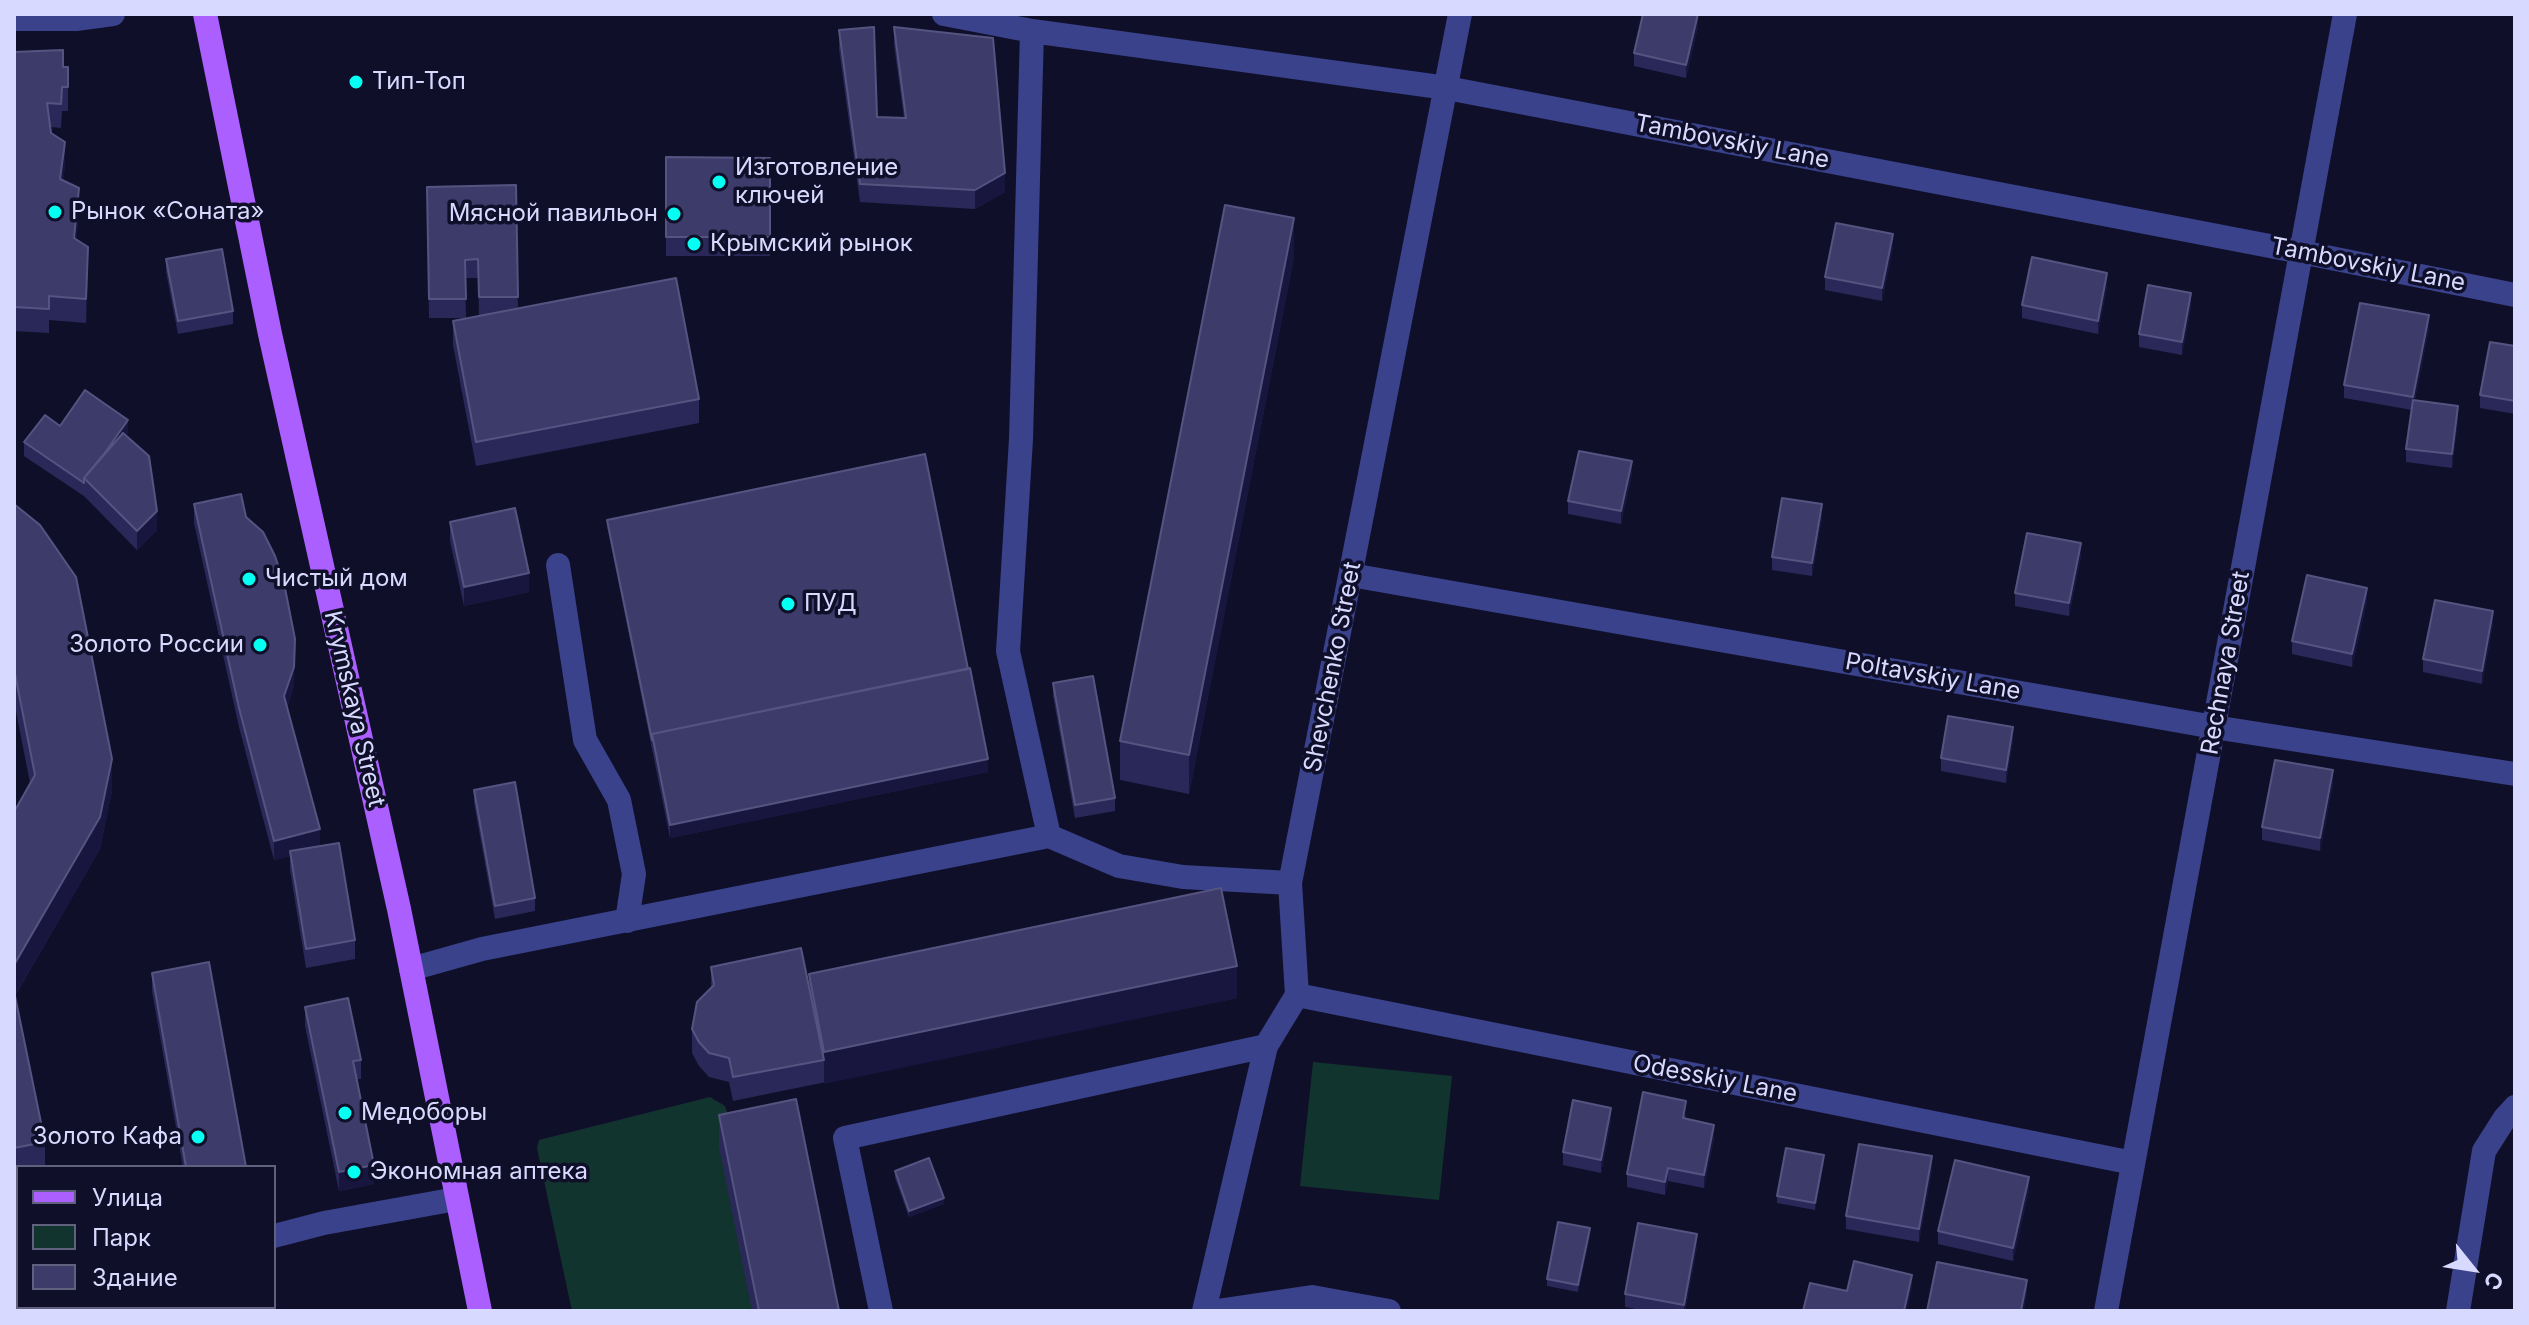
<!DOCTYPE html>
<html>
<head>
<meta charset="utf-8">
<style>
  body { margin:0 }
  #map { position:relative; width:2529px; height:1325px; overflow:hidden; background:#100f2a; font-family:Inter,sans-serif }
  canvas { display:block }
  .frame { position:absolute; inset:0; border:16px solid #d8d9ff; pointer-events:none }
  .legend { position:absolute; left:16px; top:1165px; width:260px; height:144px; box-sizing:border-box; background:#100f2a; border:2px solid #60607f; margin:0; padding:10px 14px; list-style:none; font-size:24px; color:#d8d9ff }
  .legend li { display:flex; align-items:center; gap:16px; height:40px }
  .legend b { width:40px; border:2px solid #60607f }
  .north { position:absolute; left:2433px; top:1229px; width:80px; height:80px; -webkit-text-stroke:6px #100f2a; paint-order:stroke; rotate:120deg; font-size:22px; font-weight:700; line-height:32px; text-align:center; color:#d8d9ff }
  .north::after { content:''; display:block; margin:auto; width:28px; height:36px; background:#d8d9ff; clip-path:polygon(50% 0,100% 100%,50% 72%,0 100%) }
</style>
</head>
<body>
<div id="map">
<canvas width="2529" height="1325"></canvas>
<div class="frame"></div>
<ul class="legend">
<li><b style="height:10px;background:#ab5fff"></b>Улица</li>
<li><b style="height:22px;background:#12342e"></b>Парк</li>
<li><b style="height:22px;background:#3d3b6a"></b>Здание</li>
</ul>
<div class="north">С</div>
</div>
<script>
const context = document.querySelector('canvas').getContext('2d');
context.lineJoin = 'round';
function fill(path, color) { context.fillStyle = color; context.fill(path, 'evenodd'); }
const poly = rows => new Path2D(rows.map(r => 'M' + r).join(''));
function trace(path, color, width, dash) { context.strokeStyle = color; context.lineWidth = width; context.lineCap = dash ? 'butt' : 'round'; context.setLineDash(dash || []); context.stroke(path); }
function write(font, color, halo, rows, align = 'center') {
  context.font = font + ' Inter,sans-serif'; context.lineWidth = 7; context.setLineDash([]); context.textBaseline = 'middle'; context.strokeStyle = halo; context.fillStyle = color; for (const [text, x, y, turn = 0] of rows) {
    context.save(); context.translate(x, y); context.rotate((+turn || 0) * Math.PI / 180); context.textAlign = isNaN(turn) ? turn : align; if (halo) context.strokeText(text, 0, 0); context.fillText(text, 0, 0); context.restore();
  }
}
fill(poly([
  [1313,1062,1452,1076,1439,1200,1300,1186],
  [710,1097,725,1106,737,1143,752,1311,572,1311,537,1148,539,1140]
]), '#12342e');
trace(poly([
  [944,14,1032,31,1447,88,2301,252,2515,295],
  [14,19,76,19,113,14],
  [558,565,585,740,619,800,634,874,627,921],
  [1351,575,2214,727,2515,774],
  [1049,836,1119,866,1183,877,1290,883],
  [411,969,482,949,1049,836,1008,651,1021,439,1032,31],
  [1297,995,2133,1163],
  [274,1236,324,1223,456,1199],
  [14,1294,18,1295],
  [32,1307,32,1311],
  [881,1311,845,1138,1266,1046],
  [1204,1311,1266,1046,1297,995,1290,883,1460,14],
  [1217,1311,1312,1297,1389,1311],
  [2106,1311,2345,14],
  [2458,1311,2484,1151,2505,1118,2515,1107]
]), '#39428a', 24);
trace(poly([
  [205,14,270,334,399,909,480,1311]
]), '#ab5fff', 24);
fill(poly([
  [1698,26,1686,78,1634,66,1634,53],
  [894,27,1005,192,975,209,860,202,839,49,839,30,877,117,904,118,894,45],
  [14,52,68,67,68,111,62,111,61,128,51,127,51,133,65,166,63,180,79,212,76,240,88,271,86,323,49,320,49,333,14,331],
  [666,157,770,158,770,256,666,256],
  [516,185,518,309,699,399,699,423,476,466,453,345,453,321,479,316,478,278,465,278,466,318,429,318,427,187],
  [1893,247,1882,301,1825,290,1825,277],
  [1294,257,1189,794,1120,780,1120,741],
  [166,259,233,311,233,324,178,334,166,272],
  [2107,286,2098,334,2022,318,2022,305],
  [2191,306,2182,355,2139,347,2139,334],
  [2429,328,2415,400,2458,419,2452,468,2406,462,2406,449,2412,410,2344,398,2344,385],
  [2515,346,2515,414,2480,408,2480,395],
  [60,426,128,433,126,436,157,530,137,550,84,496,24,456,24,442],
  [1632,474,1621,524,1568,514,1568,501],
  [14,504,112,791,100,849,15,996,45,1142,45,1167,18,1167,18,1179,14,1180,14,812,30,783,14,701],
  [194,504,246,517,294,686,287,707,320,846,355,940,355,959,306,968,290,870,290,856,274,860,239,727,194,523],
  [1822,517,1812,576,1772,570,1772,557],
  [607,520,988,772,670,838,607,526],
  [450,522,529,592,464,606,450,541],
  [2081,556,2069,616,2015,606,2015,593],
  [2367,601,2352,667,2292,654,2292,641],
  [2493,624,2482,684,2423,672,2423,659],
  [1053,683,1115,798,1115,811,1075,818,1053,696],
  [2013,740,2006,783,1941,771,1941,758],
  [2333,784,2320,851,2262,840,2262,827],
  [474,790,535,898,535,911,495,919,474,803],
  [711,967,809,986,809,974,1237,998,733,1101,729,1082,709,1077,699,1066,692,1053,692,1029,711,989],
  [152,973,246,1167,183,1167,152,991],
  [305,1007,361,1060,361,1079,357,1079,374,1184,339,1191,305,1026],
  [1686,1114,1685,1119,1714,1138,1704,1188,1668,1181,1665,1195,1627,1187,1627,1174],
  [719,1115,839,1311,752,1311,719,1147],
  [1611,1121,1601,1173,1563,1165,1563,1152],
  [1824,1162,1815,1210,1777,1203,1777,1196],
  [1932,1169,1919,1242,1846,1229,1846,1216],
  [895,1171,944,1204,909,1217,895,1178],
  [2029,1190,2013,1261,1938,1244,1938,1231],
  [1590,1235,1578,1292,1547,1286,1547,1279],
  [1697,1247,1685,1311,1646,1311,1625,1307,1625,1294]
]), '#2a2858');
fill(poly([
  [1698,14,1698,26,1686,78,1686,65],
  [65,142,65,166,60,203,60,179],
  [1005,173,1005,192,975,209,975,190],
  [79,188,79,212,74,262,74,238],
  [1294,218,1294,257,1189,794,1189,755],
  [1893,234,1893,247,1882,301,1882,288],
  [88,247,88,271,86,323,86,299],
  [2107,273,2107,286,2098,334,2098,321],
  [2191,293,2191,306,2182,355,2182,342],
  [2429,315,2429,328,2413,410,2413,397],
  [2458,406,2458,419,2452,468,2452,454],
  [128,420,128,433,91,485,86,480],
  [1632,461,1632,474,1621,524,1621,511],
  [1822,504,1822,517,1812,576,1812,563],
  [157,511,157,530,137,550,137,531],
  [2081,543,2081,556,2069,616,2069,603],
  [529,573,529,592,464,606,464,587],
  [2367,588,2367,601,2352,667,2352,654],
  [2493,611,2493,624,2482,684,2482,671],
  [295,658,294,686,284,715,284,696],
  [2013,727,2013,740,2006,783,2006,770],
  [112,759,112,791,100,849,14,997,14,965],
  [988,759,988,772,670,838,670,825],
  [2333,770,2333,784,2320,851,2320,838],
  [320,829,320,848,290,851,290,856,274,860,274,841],
  [1237,966,1237,998,824,1084,824,1052],
  [1611,1108,1611,1121,1601,1173,1601,1160],
  [1714,1125,1714,1138,1704,1188,1704,1175],
  [1824,1155,1824,1162,1815,1210,1815,1203],
  [1932,1156,1932,1169,1919,1242,1919,1229],
  [374,1165,374,1184,339,1191,339,1172],
  [1668,1168,1668,1181,1665,1195,1665,1182],
  [2029,1177,2029,1190,2013,1261,2013,1248],
  [944,1198,944,1204,909,1217,909,1211],
  [1590,1228,1590,1235,1578,1292,1578,1285],
  [1697,1234,1697,1247,1685,1311,1684,1311,1684,1305],
  [1912,1275,1912,1288,1907,1311,1904,1311],
  [2027,1280,2027,1293,2024,1311,2021,1311]
]), '#18163e');
const building = poly([
  [1643,14,1698,14,1686,65,1634,53,1643,14],
  [874,27,877,117,906,118,894,27,993,38,1005,173,975,190,860,184,839,30,874,27],
  [63,50,63,67,68,67,68,87,62,87,61,104,47,103,51,133,65,142,60,179,79,188,74,238,88,247,86,299,49,296,49,309,14,307,14,52,63,50],
  [666,157,770,158,770,237,666,237,666,157],
  [516,185,518,297,479,297,478,259,465,260,466,299,429,299,427,187,516,185],
  [1225,205,1294,218,1189,755,1120,741,1225,205],
  [1836,223,1893,234,1882,288,1825,277,1836,223],
  [222,249,233,311,178,321,166,259,222,249],
  [2032,257,2107,273,2098,321,2022,305,2032,257],
  [676,278,699,399,476,442,453,321,676,278],
  [2148,285,2191,293,2182,342,2139,334,2148,285],
  [2360,303,2429,315,2413,397,2344,385,2360,303],
  [2490,342,2515,346,2515,401,2480,395,2490,342],
  [85,390,128,420,104,454,84,478,84,483,24,442,45,415,60,426,85,390],
  [2413,400,2458,406,2452,454,2406,449,2413,400],
  [123,433,149,456,157,511,137,531,84,478,123,433],
  [1579,451,1632,461,1621,511,1568,501,1579,451],
  [925,454,968,669,652,734,652,740,607,520,925,454],
  [241,494,246,517,263,532,275,556,284,583,295,639,294,667,284,696,320,829,274,841,239,708,194,504,241,494],
  [1782,498,1822,504,1812,563,1772,557,1782,498],
  [14,504,40,525,76,577,112,759,100,817,14,965,14,812,35,775,14,669,14,504],
  [515,508,529,573,464,587,450,522,515,508],
  [2027,533,2081,543,2069,603,2015,593,2027,533],
  [2307,575,2367,588,2352,654,2292,641,2307,575],
  [2435,600,2493,611,2482,671,2423,659,2435,600],
  [970,668,988,759,670,825,652,734,970,668],
  [1093,676,1115,798,1075,805,1053,683,1093,676],
  [1948,716,2013,727,2006,770,1941,758,1948,716],
  [2275,760,2333,770,2320,838,2262,827,2275,760],
  [515,782,535,898,495,906,474,790,515,782],
  [339,843,355,940,306,949,290,851,339,843],
  [1221,888,1237,966,824,1052,809,974,1221,888],
  [801,948,824,1060,733,1077,729,1058,709,1053,699,1042,692,1029,697,1002,714,985,711,967,801,948],
  [209,962,246,1167,186,1167,152,973,209,962],
  [14,991,45,1142,14,1148,14,991],
  [348,998,361,1060,353,1061,374,1165,339,1172,305,1007,348,998],
  [1643,1092,1686,1101,1683,1118,1714,1125,1704,1175,1668,1168,1665,1182,1627,1174,1643,1092],
  [796,1099,839,1311,759,1311,719,1115,796,1099],
  [1573,1100,1611,1108,1601,1160,1563,1152,1573,1100],
  [1859,1144,1932,1156,1919,1229,1846,1216,1859,1144],
  [1786,1148,1824,1155,1815,1203,1777,1196,1786,1148],
  [929,1158,944,1198,909,1211,895,1171,929,1158],
  [1955,1160,2029,1177,2013,1248,1938,1231,1955,1160],
  [1558,1222,1590,1228,1578,1285,1547,1279,1558,1222],
  [1638,1223,1697,1234,1684,1305,1625,1294,1638,1223],
  [1854,1261,1912,1275,1904,1311,1803,1311,1810,1283,1847,1291,1854,1261],
  [1937,1262,2027,1280,2021,1311,1927,1311,1937,1262]
]);
fill(building, '#3d3b6a');
trace(building, '#555481', 2);
for (const [x, y, r, color] of [
  [356,82,8,"#04fff3"],
  [719,182,8,"#04fff3"],
  [55,212,8,"#04fff3"],
  [674,214,8,"#04fff3"],
  [694,244,8,"#04fff3"],
  [249,579,8,"#04fff3"],
  [788,604,8,"#04fff3"],
  [260,645,8,"#04fff3"],
  [345,1113,8,"#04fff3"],
  [198,1137,8,"#04fff3"],
  [354,1172,8,"#04fff3"]
]) { const dot = new Path2D(); dot.arc(x, y, r, 0, 2 * Math.PI); context.fillStyle = color; context.fill(dot); trace(dot, '#100f2a', 3); }
write('24px', '#d8d9ff', '#100f2a', [
  ["Тип-Топ",372,82],
  ["Изготовление",735,168],
  ["ключей",735,196],
  ["Рынок «Соната»",71,212],
  ["Мясной павильон",658,214,"right"],
  ["Крымский рынок",710,244],
  ["Чистый дом",265,579],
  ["ПУД",804,604],
  ["Золото России",244,645,"right"],
  ["Медоборы",361,1113],
  ["Золото Кафа",182,1137,"right"],
  ["Экономная аптека",370,1172]
], 'left');
write('24px', '#d8d9ff', '#100f2a', [
  ["Tambovskiy Lane",1732,142,11],
  ["Tambovskiy Lane",2368,265,11],
  ["Rechnaya Street",2226,663,-80],
  ["Shevchenko Street",1333,667,-79],
  ["Poltavskiy Lane",1933,677,10],
  ["Krymskaya Street",354,709,77],
  ["Odesskiy Lane",1715,1079,11]
]);
</script>
</body>
</html>
